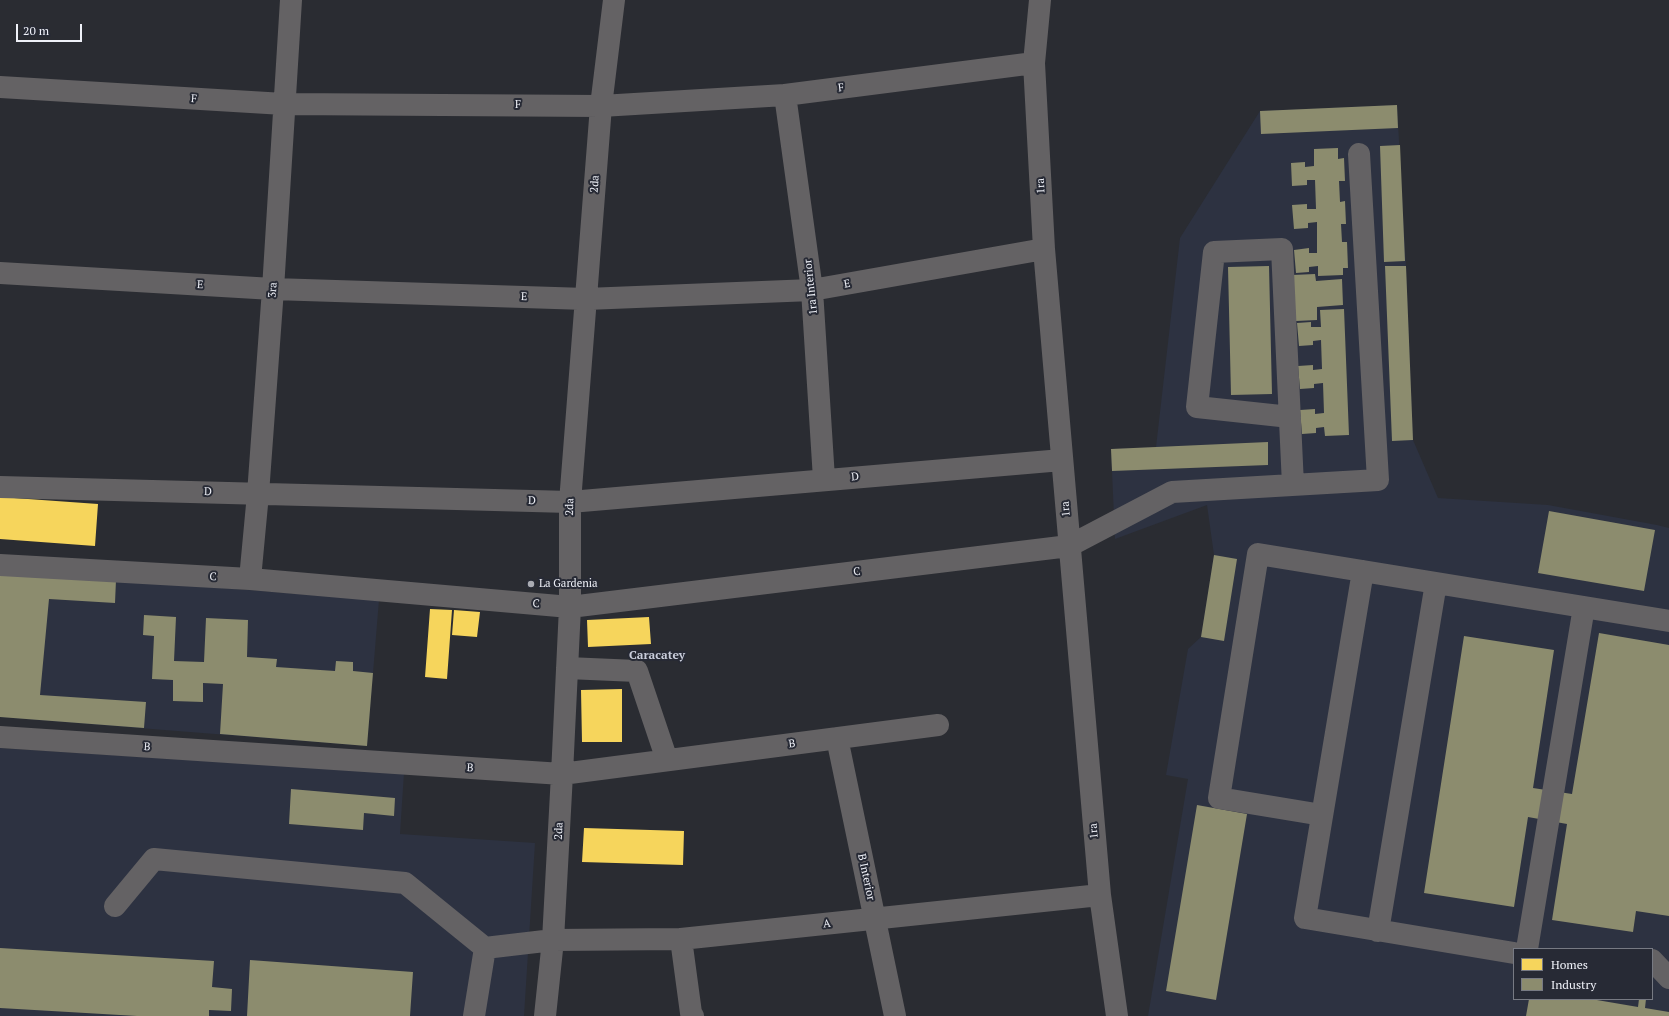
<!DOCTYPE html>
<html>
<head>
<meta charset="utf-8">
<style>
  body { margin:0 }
  #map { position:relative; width:1669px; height:1016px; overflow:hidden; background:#2a2c32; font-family:"PT Serif",serif }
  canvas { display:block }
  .legend { position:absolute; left:1513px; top:948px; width:140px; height:52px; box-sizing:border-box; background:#272a35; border:1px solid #777a83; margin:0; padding:5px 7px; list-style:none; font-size:12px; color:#eff1f8 }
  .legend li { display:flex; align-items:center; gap:8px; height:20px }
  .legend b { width:20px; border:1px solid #777a83 }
  .scale { position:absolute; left:16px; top:24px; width:66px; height:18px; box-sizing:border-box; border:2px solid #eff1f8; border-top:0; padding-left:5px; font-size:12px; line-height:14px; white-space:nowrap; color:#eff1f8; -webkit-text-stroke:3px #272a35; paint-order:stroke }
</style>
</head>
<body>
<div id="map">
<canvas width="1669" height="1016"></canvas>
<ul class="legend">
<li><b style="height:11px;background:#f6d55c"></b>Homes</li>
<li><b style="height:11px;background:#8c8c6e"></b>Industry</li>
</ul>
<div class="scale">20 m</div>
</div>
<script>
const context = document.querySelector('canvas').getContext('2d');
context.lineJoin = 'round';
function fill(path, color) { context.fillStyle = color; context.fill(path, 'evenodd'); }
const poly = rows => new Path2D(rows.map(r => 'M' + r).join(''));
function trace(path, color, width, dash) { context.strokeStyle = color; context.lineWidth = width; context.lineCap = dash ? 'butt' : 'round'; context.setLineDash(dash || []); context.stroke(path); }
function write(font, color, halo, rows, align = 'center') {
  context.font = font + ' "PT Serif",serif'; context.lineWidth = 4; context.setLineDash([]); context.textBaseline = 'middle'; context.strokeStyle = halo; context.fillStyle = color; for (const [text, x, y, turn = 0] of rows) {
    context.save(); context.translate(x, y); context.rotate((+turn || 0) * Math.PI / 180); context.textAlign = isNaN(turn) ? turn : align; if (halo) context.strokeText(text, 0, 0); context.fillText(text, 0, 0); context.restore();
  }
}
fill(poly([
  [1397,105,1406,266,1413,440,1438,498,1548,505,1657,525,1669,528,1669,1016,1148,1016,1188,779,1166,775,1188,649,1201,637,1214,555,1207,505,1115,539,1111,449,1156,447,1180,238,1260,111],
  [1514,949,1652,949,1652,999,1514,999],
  [0,571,379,600,367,746,0,717],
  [0,748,404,773,400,834,535,843,524,1016,0,1016]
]), '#2d3241');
fill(poly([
  [0,497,98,504,95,546,0,539],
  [430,609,452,610,447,679,425,677],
  [454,610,480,612,477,637,452,635],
  [649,617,651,644,588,647,587,620],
  [622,689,622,742,582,742,581,690],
  [584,828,684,831,683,865,582,862]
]), '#f6d55c');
fill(poly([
  [1397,105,1398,128,1261,134,1260,111],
  [1400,145,1405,261,1384,262,1380,146],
  [1338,148,1338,159,1344,158,1345,181,1339,181,1340,202,1345,201,1346,224,1341,224,1342,242,1347,242,1348,268,1343,268,1343,275,1318,276,1318,266,1309,267,1309,272,1296,273,1294,250,1309,248,1309,253,1317,253,1317,222,1308,223,1308,228,1294,229,1292,205,1307,204,1307,209,1316,209,1315,180,1307,180,1307,185,1292,186,1291,163,1305,162,1305,167,1314,166,1314,149],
  [1269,266,1272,394,1231,395,1228,267],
  [1385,266,1406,266,1413,440,1392,441],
  [1315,274,1316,281,1342,279,1343,305,1317,307,1317,320,1296,321,1292,275],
  [1344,309,1349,435,1325,436,1324,427,1316,428,1316,433,1302,434,1300,410,1315,409,1315,414,1324,413,1323,383,1314,384,1314,388,1300,389,1298,366,1313,365,1313,370,1322,369,1321,340,1313,341,1313,345,1299,346,1297,323,1311,322,1311,327,1321,327,1320,310],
  [1268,442,1268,465,1112,471,1111,449],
  [1549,511,1655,530,1644,591,1538,573],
  [1214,555,1237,559,1224,641,1201,637],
  [0,571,116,580,115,603,49,599,40,695,146,702,144,728,0,717],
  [144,615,176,617,174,661,204,662,206,618,248,620,247,657,277,659,276,667,335,671,336,661,353,662,353,671,373,673,367,746,220,734,223,684,203,683,203,702,173,701,173,680,152,679,154,636,143,635],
  [1599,633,1669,645,1669,916,1636,911,1633,932,1552,920,1567,824,1528,817,1514,907,1424,893,1464,636,1554,650,1533,788,1572,794],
  [291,789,395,798,394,816,364,813,363,830,289,824],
  [1197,805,1247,814,1216,1000,1166,991],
  [0,948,214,961,212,987,232,989,231,1011,209,1010,209,1016,137,1016,0,1008],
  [250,960,413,972,410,1016,247,1016],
  [1529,999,1591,999,1638,1007,1639,999,1646,999,1645,1008,1669,1012,1669,1016,1526,1016]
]), '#8c8c6e');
trace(poly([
  [1040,0,1034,63,1044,249,1100,895,1117,1016],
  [0,87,284,104,601,106,785,95,1034,63],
  [785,95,812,290,824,479],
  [0,273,273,289,586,299,812,290,1044,249],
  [1290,417,1197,407,1214,252,1282,249,1293,485],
  [0,487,570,502,1062,460],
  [0,565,250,579,570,607,1069,546,1172,492,1378,480,1359,154],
  [1363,571,1305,918,1514,953],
  [250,579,258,494,273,289,291,0],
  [567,668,637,671,667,760],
  [0,737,562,774,938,725],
  [837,738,895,1016],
  [1322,815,1219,798,1258,554,1669,621],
  [115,906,154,859,405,883,485,948,474,1016],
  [1378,931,1436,583],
  [681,939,691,1013,693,1016],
  [485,948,553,940,681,939,1100,895],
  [1527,949,1584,607],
  [1652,960,1669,978],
  [545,1016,553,940,562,774,570,607,570,502,601,106,614,0]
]), '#646264', 22);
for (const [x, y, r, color] of [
  [531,584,4,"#aaacb3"]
]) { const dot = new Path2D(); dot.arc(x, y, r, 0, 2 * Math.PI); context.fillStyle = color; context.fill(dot); trace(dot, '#272a35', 1.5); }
write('11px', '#eff1f8', '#272a35', [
  ["F",841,88,-7],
  ["F",194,99,4],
  ["F",518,105],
  ["2da",595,184,-86],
  ["1ra",1041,186,-93],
  ["E",847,284,-10],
  ["E",200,285,3],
  ["1ra Interior",811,287,-96],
  ["3ra",273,290,-86],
  ["E",524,297,2],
  ["D",855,477,-5],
  ["D",208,492,1],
  ["D",532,501,1],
  ["2da",570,507,-89],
  ["1ra",1066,509,-95],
  ["C",857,572,-7],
  ["C",213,577,3],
  ["C",536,604,5],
  ["B",792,744,-7],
  ["B",147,747,4],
  ["B",470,768,4],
  ["2da",559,831,-87],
  ["1ra",1094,831,-95],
  ["B Interior",866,877,78],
  ["A",827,924,-6]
]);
write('11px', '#eff1f8', '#272a35', [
  ["La Gardenia",539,584]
], 'left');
write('bold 12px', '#c9cddb', '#272a35', [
  ["Caracatey",657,656]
]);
</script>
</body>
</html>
